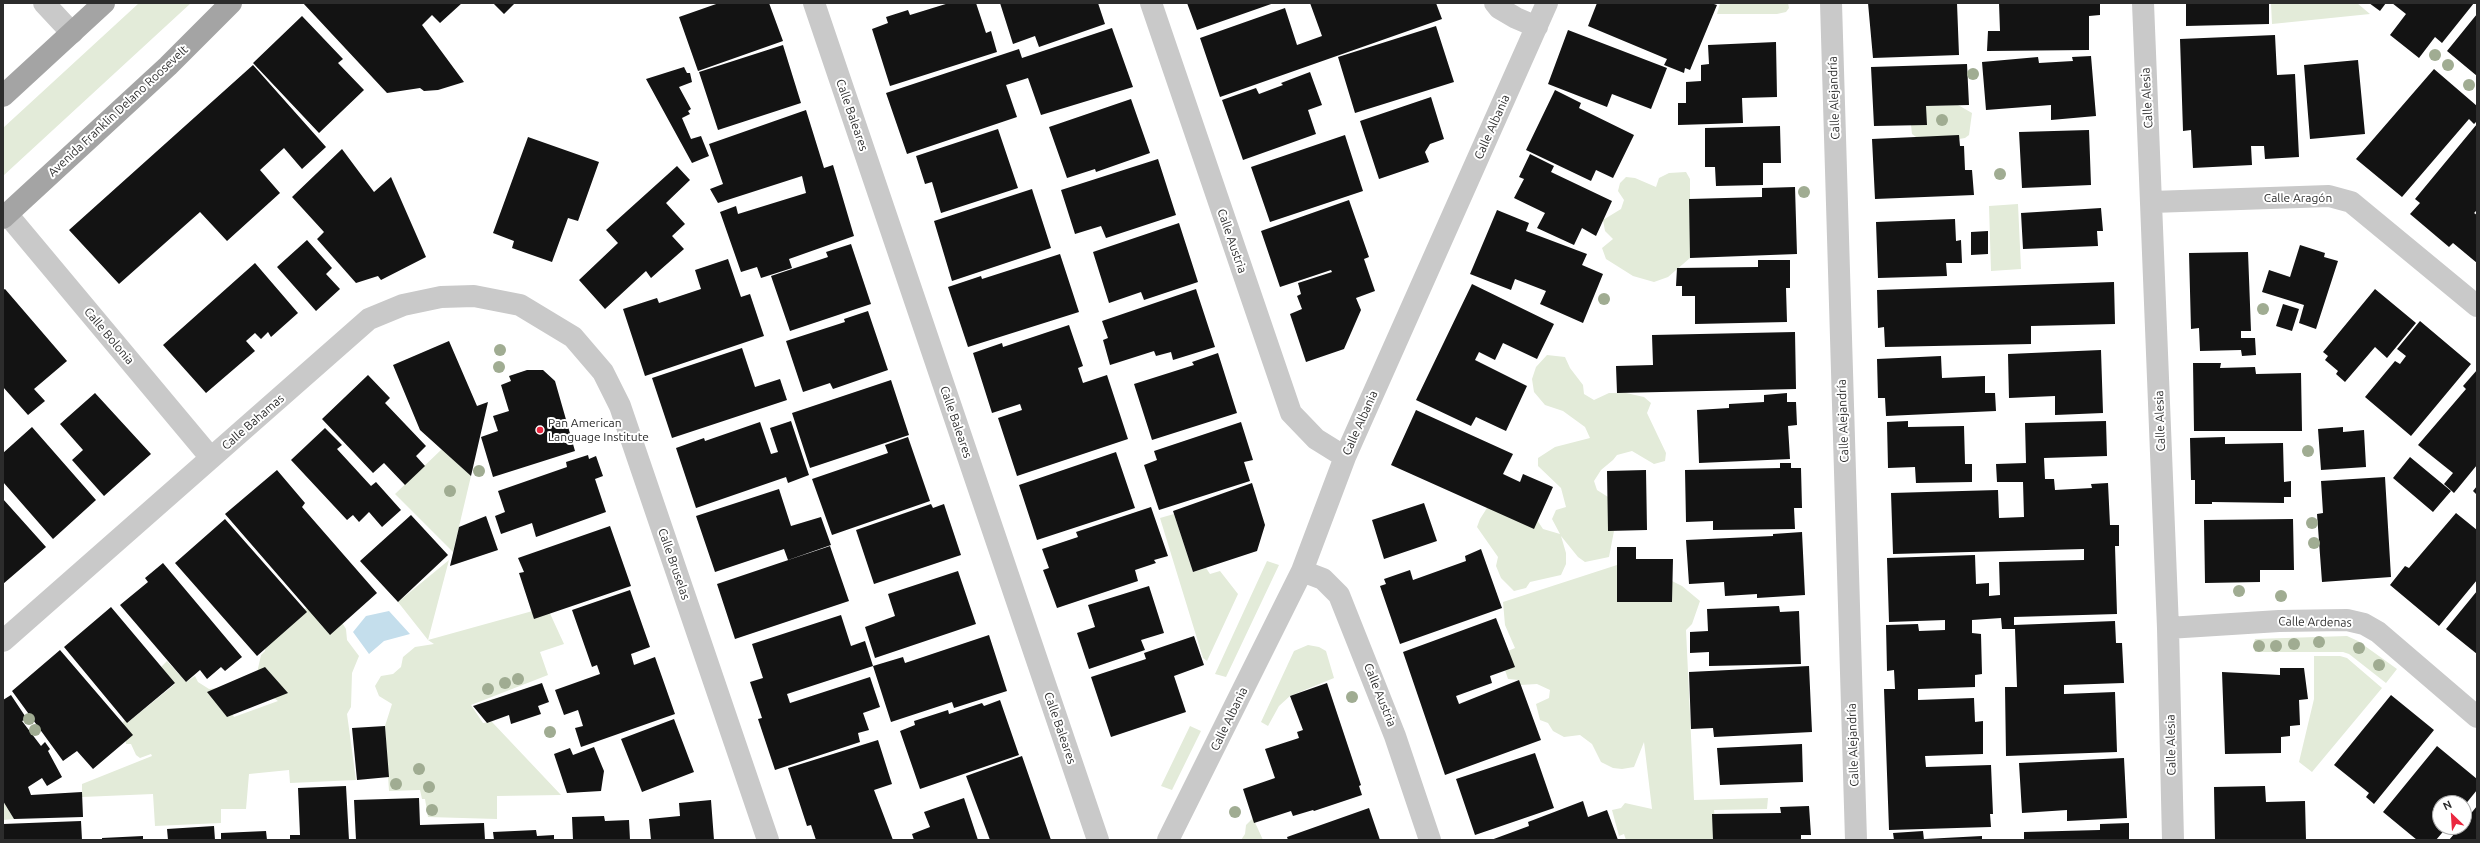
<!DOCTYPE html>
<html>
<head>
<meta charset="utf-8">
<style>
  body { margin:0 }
  #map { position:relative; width:2480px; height:843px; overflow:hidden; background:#fff; font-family:Ubuntu,sans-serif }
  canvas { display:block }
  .frame { position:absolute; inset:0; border:4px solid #2c2c2c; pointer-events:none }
  .north { position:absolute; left:2432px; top:795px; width:40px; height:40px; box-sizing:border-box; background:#fff; border:1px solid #ababab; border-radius:50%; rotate:335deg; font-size:11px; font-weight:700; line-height:16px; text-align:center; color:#2c2c2c }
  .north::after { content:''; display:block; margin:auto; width:14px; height:18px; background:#ea273f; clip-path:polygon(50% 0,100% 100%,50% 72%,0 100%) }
</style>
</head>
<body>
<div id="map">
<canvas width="2480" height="843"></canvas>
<div class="frame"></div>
<div class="north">N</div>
</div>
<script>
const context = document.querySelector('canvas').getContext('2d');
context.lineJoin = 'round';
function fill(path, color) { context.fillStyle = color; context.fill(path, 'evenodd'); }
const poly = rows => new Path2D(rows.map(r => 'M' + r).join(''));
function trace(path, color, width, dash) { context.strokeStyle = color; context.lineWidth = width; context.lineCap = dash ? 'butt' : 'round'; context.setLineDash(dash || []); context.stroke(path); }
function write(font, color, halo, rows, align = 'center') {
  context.font = font + ' Ubuntu,sans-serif'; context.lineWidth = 4; context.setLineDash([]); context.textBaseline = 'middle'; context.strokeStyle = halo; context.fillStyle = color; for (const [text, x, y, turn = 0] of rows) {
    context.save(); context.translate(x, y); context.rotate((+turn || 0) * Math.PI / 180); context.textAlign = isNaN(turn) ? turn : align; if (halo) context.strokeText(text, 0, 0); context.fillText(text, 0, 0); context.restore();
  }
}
fill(poly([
  [139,3,191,3,3,176,3,128],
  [1720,3,1788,3,1789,8,1786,12,1777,14,1717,14],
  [2271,3,2357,3,2370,14,2272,24],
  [1958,105,1972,113,1969,135,1965,138,1959,139,1959,136,1916,137,1912,134,1911,125,1926,106],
  [1686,172,1690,179,1690,258,1668,277,1654,282,1633,276,1606,259,1602,248,1613,239,1605,231,1603,220,1621,209,1624,200,1618,191,1620,183,1626,177,1635,178,1656,187,1659,178,1669,173],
  [2018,204,2021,269,1991,271,1989,206],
  [1547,355,1565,357,1570,368,1583,385,1584,394,1594,400,1609,393,1626,393,1644,397,1651,403,1647,413,1666,453,1665,461,1654,464,1632,451,1617,455,1613,460,1601,470,1594,481,1597,490,1608,497,1608,531,1614,531,1609,557,1585,562,1578,557,1561,536,1566,553,1566,564,1561,575,1530,582,1526,588,1514,591,1501,578,1496,566,1498,557,1477,527,1480,519,1487,508,1501,502,1533,514,1543,529,1560,534,1552,519,1556,510,1566,507,1561,488,1538,466,1538,458,1555,447,1590,438,1585,427,1563,411,1545,405,1534,392,1532,379,1536,367],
  [442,449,471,476,453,552,395,494],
  [1174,514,1193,572,1206,568,1210,574,1220,571,1238,594,1207,661,1203,658,1160,518],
  [449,560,428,640,547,607,564,644,540,652,548,675,471,705,483,723,492,722,561,795,497,796,497,819,428,817,425,799,422,799,420,790,389,791,385,726,392,704,379,696,375,686,381,676,393,674,401,667,403,657,415,647,434,644,428,640,398,602],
  [1267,561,1279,565,1226,677,1215,674],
  [1617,565,1617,602,1672,602,1672,581,1682,586,1700,601,1692,624,1686,630,1694,800,1768,798,1767,809,1714,810,1717,840,1626,840,1624,834,1619,836,1612,810,1621,808,1625,803,1652,809,1644,742,1634,767,1622,769,1613,768,1601,762,1592,744,1580,735,1564,737,1553,731,1548,723,1540,720,1536,704,1549,698,1550,690,1537,684,1520,685,1519,680,1508,679,1505,670,1508,651,1515,648,1505,625,1503,602],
  [318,605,338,616,346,629,347,640,359,656,352,673,351,707,347,714,356,780,290,783,289,770,249,774,246,809,221,809,221,823,155,826,153,794,82,797,82,784,152,756,151,754,140,758,136,755,131,744,126,744,123,722,125,720,127,723,175,684,161,667,167,661,186,682,195,676,198,682,209,689,217,688,234,717,278,701,271,696,257,673,261,655,265,651,266,642,300,610],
  [2347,636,2358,641,2397,669,2386,683,2349,654,2343,652,2255,652,2254,643,2255,639],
  [1308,645,1319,647,1326,651,1334,678,1290,696,1279,706,1268,726,1261,722,1294,651],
  [2314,656,2340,656,2347,658,2382,688,2312,772,2299,762,2314,699],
  [1190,726,1201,731,1172,790,1161,786],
  [3,801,14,819,3,820],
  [1253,818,1263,840,1241,840,1245,834,1246,825]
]), '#e3ebd9');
fill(poly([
  [389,611,410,634,384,641,369,654,353,632,366,616]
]), '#c4deec');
fill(poly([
  [303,3,462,3,440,23,432,15,422,25,464,82,438,90,424,91,420,88,387,93],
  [493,3,515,3,504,14],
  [719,3,769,3,783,41,698,71,679,17],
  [949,3,976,3,986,33,991,31,997,52,890,86,872,29,888,23,886,17,908,10,910,15],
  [1000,3,1098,3,1105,24,1039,47,1035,36,1013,44],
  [1187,3,1274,3,1197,30],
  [1310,3,1436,3,1442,19,1220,97,1200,38,1285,8,1297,45,1322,36],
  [1597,3,1711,3,1717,5,1690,70,1685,68,1684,73,1664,65,1667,59,1588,26],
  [1868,3,1957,3,1959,55,1873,58],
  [1999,3,2100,3,2100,15,2089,16,2089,50,1987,51,1988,31,2000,31],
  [2186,3,2269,3,2269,24,2186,26],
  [2369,3,2386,3,2380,11],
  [2392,3,2474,3,2442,43,2435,37,2419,58,2390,35,2406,14],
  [2477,14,2477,76,2447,51],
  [302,16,343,59,338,63,364,90,319,133,253,63],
  [1436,26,1454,82,1355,113,1338,57],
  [1112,28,1133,87,1041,115,1028,78,1006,85,1017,117,907,154,886,93,1019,49,1022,58],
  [1568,30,1667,68,1651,109,1612,94,1607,107,1548,84],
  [2275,35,2277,75,2295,74,2299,157,2265,159,2264,146,2251,146,2252,165,2193,168,2191,130,2183,131,2180,39],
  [1776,42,1777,97,1742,98,1743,123,1678,125,1678,103,1686,103,1686,82,1701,81,1701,65,1709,64,1708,45],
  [783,45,801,103,718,130,699,72],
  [2091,56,2096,116,2051,120,2051,105,1986,110,1982,62,2038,57,2039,63,2073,61,2072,57],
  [2358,60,2365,134,2310,139,2304,65],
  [1967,64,1969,105,1926,106,1927,125,1874,126,1871,67],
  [253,65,326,147,302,169,284,148,260,170,280,193,227,241,200,212,119,284,69,230],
  [684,67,687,73,690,73,692,82,679,87,691,109,688,111,690,114,682,118,691,139,701,136,709,156,692,163,646,79],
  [2434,69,2477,106,2477,121,2474,124,2469,119,2402,197,2356,159],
  [1310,72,1322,105,1308,110,1316,134,1243,160,1222,100,1256,88,1259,94,1283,85,1281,83],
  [1555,90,1581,103,1579,108,1634,135,1613,178,1596,170,1591,181,1526,150],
  [1431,97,1444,139,1430,144,1425,152,1429,162,1379,179,1360,121],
  [1131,99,1150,153,1096,172,1095,169,1067,178,1049,127],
  [806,110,824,168,833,165,854,236,789,259,792,268,761,278,757,267,741,272,720,212,736,206,738,214,806,193,802,176,718,203,710,189,723,184,709,144],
  [2477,124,2477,210,2474,213,2477,215,2477,263,2453,243,2449,247,2410,214,2420,203,2415,199],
  [1780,126,1781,163,1763,163,1763,185,1716,186,1715,167,1705,167,1705,128],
  [998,129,1018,188,941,213,932,182,925,184,916,156],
  [2089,130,2091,185,2022,188,2019,132],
  [1345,135,1363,191,1270,222,1251,167],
  [1959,135,1960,146,1964,146,1965,170,1972,170,1974,195,1875,199,1872,139],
  [528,137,599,162,578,221,568,218,552,262,512,248,514,241,493,233],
  [342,149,374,192,391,177,426,257,381,280,378,276,356,283,317,239,324,232,292,197],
  [1530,154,1554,166,1551,172,1612,201,1596,236,1582,228,1574,245,1537,228,1545,213,1514,198,1524,179,1519,177],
  [1158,159,1176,215,1106,238,1101,226,1075,234,1061,190],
  [677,166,690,180,666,203,685,224,672,236,684,249,651,278,646,271,605,309,579,280,618,243,606,230],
  [1795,187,1797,254,1690,258,1689,199,1762,197,1762,188],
  [1032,189,1051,248,952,281,934,221],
  [1349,200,1369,257,1364,259,1375,291,1356,298,1361,310,1344,349,1306,362,1290,314,1302,309,1297,296,1301,294,1298,283,1332,272,1331,270,1280,287,1261,231],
  [2101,208,2103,231,2097,231,2098,246,2023,249,2021,213],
  [1497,210,1529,223,1526,231,1587,254,1582,265,1603,274,1583,323,1540,304,1546,291,1515,279,1511,290,1470,274],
  [1955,219,1956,241,1961,240,1962,263,1946,263,1947,276,1878,278,1876,222],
  [1179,223,1198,282,1144,300,1141,292,1109,303,1093,252],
  [1988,231,1988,254,1971,255,1971,232],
  [307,240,332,268,326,274,340,289,316,311,277,267],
  [851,244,871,304,790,331,771,276,828,257,826,252],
  [2300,245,2325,253,2324,257,2338,261,2316,329,2299,323,2304,305,2262,292,2269,270,2290,277],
  [2248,252,2251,331,2241,331,2241,338,2255,338,2256,355,2242,356,2241,350,2200,351,2199,328,2191,329,2189,253],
  [1060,254,1079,312,968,347,948,287,981,276,982,279],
  [728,259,741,297,750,294,764,336,645,376,623,309,657,298,659,303,701,289,695,270],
  [1758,260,1790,260,1790,288,1786,288,1787,322,1695,324,1695,296,1682,296,1682,286,1676,286,1677,268,1758,267],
  [255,263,298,313,271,337,268,332,261,339,255,333,246,341,255,351,206,393,163,345],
  [2114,282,2115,324,2031,326,2031,344,1885,347,1884,327,1878,328,1877,290],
  [1472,284,1554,324,1537,359,1503,343,1495,360,1479,352,1475,360,1527,386,1506,431,1476,417,1471,426,1416,400],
  [5,289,67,361,34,389,45,401,28,415,3,387,3,290],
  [1196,289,1215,347,1173,360,1171,352,1156,356,1154,351,1110,365,1103,340,1108,338,1102,321],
  [2375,289,2416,323,2387,358,2375,347,2345,382,2336,374,2338,371,2325,360,2328,356,2323,352],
  [2283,304,2299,309,2292,331,2276,326],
  [868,311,888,370,833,389,830,383,803,392,786,341,845,322,844,319],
  [2420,321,2471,364,2411,436,2365,397,2395,361,2400,364,2406,356,2397,349],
  [1069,325,1083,366,1078,368,1083,383,1107,375,1128,439,1017,476,998,418,1022,410,1020,404,992,413,973,353,1002,343,1003,347],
  [1795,332,1796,389,1617,393,1616,366,1653,365,1652,335],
  [449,341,477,406,488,402,471,476,420,430,393,365],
  [742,348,755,387,780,379,787,400,672,438,652,378],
  [2101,350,2103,413,2055,415,2055,396,2009,398,2008,354],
  [1218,353,1237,413,1152,440,1134,384,1194,365,1192,362],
  [1941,356,1942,378,1985,376,1985,393,1995,393,1996,411,1886,416,1885,398,1878,398,1877,359],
  [2193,363,2221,363,2220,368,2255,367,2256,374,2301,373,2302,431,2194,431],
  [527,370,543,370,555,381,575,451,493,477,481,437,498,431,493,416,509,411,501,385,511,381,509,376],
  [2477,370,2477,465,2454,493,2444,484,2453,473,2418,445,2466,389,2463,386],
  [368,375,390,398,385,403,426,446,416,456,425,466,405,485,384,463,373,473,322,419],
  [891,380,909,435,810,468,792,413],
  [95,393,151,454,104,496,72,460,83,450,60,424],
  [1787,393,1787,402,1796,402,1797,425,1788,426,1790,459,1699,463,1697,410,1729,408,1729,404,1764,402,1764,395],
  [1416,410,1513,454,1503,474,1520,482,1523,474,1553,487,1534,529,1391,465],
  [791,421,809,475,788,483,786,477,696,508,676,448,704,438,705,441,760,422,771,454,778,452,770,428],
  [1908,421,1908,427,1964,426,1965,464,1972,464,1972,482,1916,483,1915,467,1888,468,1887,422],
  [2106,421,2107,456,2044,458,2045,479,2054,479,2055,490,2092,488,2091,484,2108,483,2110,525,2119,525,2119,546,2115,546,2117,614,2014,617,2014,625,2115,621,2116,643,2122,643,2124,683,2064,685,2064,694,2115,692,2117,752,2006,756,2005,687,2017,687,2015,629,2002,629,2001,618,1972,620,1972,633,1981,634,1982,674,1975,675,1975,687,1918,689,1918,700,1974,698,1975,722,1983,721,1983,754,1925,756,1926,767,1991,765,1993,814,1990,814,1991,827,1889,830,1884,689,1895,689,1894,670,1887,671,1886,625,1918,624,1919,631,1945,630,1945,620,1889,622,1887,558,1975,555,1976,584,1989,583,1989,596,2000,595,1999,562,2084,560,2084,549,1893,554,1891,493,1998,490,1999,518,2024,517,2023,482,1997,482,1996,464,2026,463,2025,423],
  [1241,422,1253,460,1244,462,1250,481,1159,510,1144,465,1157,460,1154,451],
  [32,427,96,500,53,539,3,482,3,453],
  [2343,427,2343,432,2364,430,2366,467,2321,470,2318,429],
  [325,428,342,445,337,449,371,486,376,482,401,510,382,527,369,512,359,522,353,515,347,520,291,460],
  [908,437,930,501,832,535,812,479,888,453,885,445],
  [2225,437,2225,444,2283,443,2284,482,2291,481,2291,497,2284,497,2284,503,2212,502,2212,504,2195,504,2195,480,2191,480,2190,438],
  [1116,452,1135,508,1037,540,1019,485],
  [588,455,589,459,596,456,603,476,595,479,606,512,536,537,532,523,501,534,495,516,505,512,498,491,567,467,566,462],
  [2410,457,2451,491,2433,512,2393,478],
  [1780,463,1791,463,1791,468,1801,468,1802,508,1794,508,1795,529,1713,530,1713,521,1686,522,1685,470,1780,468],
  [277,470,305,503,302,507,377,593,330,635,225,514],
  [1646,470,1647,530,1608,531,1607,471],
  [2385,477,2391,577,2322,582,2317,514,2323,513,2321,481],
  [1252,483,1265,525,1257,551,1193,572,1173,511],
  [2477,486,2477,495,2473,491],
  [779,489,791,526,821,517,831,545,788,560,784,549,715,572,696,516],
  [3,499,46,547,3,584],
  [1424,503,1437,541,1384,559,1372,520],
  [931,504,933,508,944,504,961,555,874,584,856,530],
  [1151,507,1168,556,1154,560,1156,563,1135,570,1138,581,1057,608,1043,570,1049,568,1042,549,1078,537,1076,532],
  [2456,513,2477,530,2477,580,2439,626,2390,585,2405,566,2409,568],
  [411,515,448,555,398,602,360,561],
  [486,516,498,550,450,566,459,527],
  [225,519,307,612,257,656,175,563],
  [2293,519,2294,570,2260,570,2260,582,2205,583,2204,520],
  [610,526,631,586,534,619,519,573,524,572,518,558],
  [1802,532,1805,595,1757,598,1757,594,1725,596,1724,582,1689,584,1686,540,1773,536,1773,534],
  [830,546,849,601,735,639,717,584],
  [1617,547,1636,547,1636,559,1673,559,1672,602,1617,602],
  [1481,549,1502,608,1400,644,1380,586,1386,584,1384,579,1410,570,1413,580,1466,561,1465,556],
  [163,563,242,657,225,671,221,667,207,679,200,670,186,682,120,605,148,582,145,578],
  [958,571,976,624,875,658,865,627,895,616,888,594],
  [1149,586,1164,633,1141,640,1145,650,1089,669,1077,633,1095,627,1088,605],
  [630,590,650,647,631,654,634,665,655,657,675,714,581,747,575,728,583,726,578,710,564,715,555,690,600,674,597,665,592,667,572,610],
  [2477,591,2477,654,2446,629],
  [1779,606,1780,612,1799,611,1801,664,1709,666,1709,652,1690,653,1690,632,1708,631,1707,609],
  [111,607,175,683,127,723,64,647],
  [841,615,851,646,865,641,873,666,787,694,790,703,870,677,880,707,863,713,869,730,858,733,860,742,775,770,758,719,762,718,750,682,763,678,752,644],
  [1496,618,1515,667,1490,676,1492,683,1456,696,1459,704,1519,680,1541,740,1445,775,1403,652],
  [989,635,1007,691,954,708,952,702,891,722,873,666,903,657,905,663],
  [1194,636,1204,665,1174,676,1186,712,1111,737,1091,677,1146,659,1144,653],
  [60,650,133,735,93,769,77,751,63,761,12,691],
  [1809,666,1812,732,1714,737,1713,728,1691,729,1689,672],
  [265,667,288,693,227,717,207,692],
  [2280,668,2304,668,2308,699,2299,700,2300,725,2290,726,2290,736,2281,737,2281,753,2225,754,2222,672,2280,675],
  [542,683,549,702,538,706,541,714,511,724,509,715,487,723,473,706],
  [1327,683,1361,785,1359,786,1362,795,1314,811,1313,810,1293,816,1291,811,1254,823,1243,789,1275,778,1265,749,1299,738,1297,732,1303,730,1290,696],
  [11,695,27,719,22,721,41,746,45,742,50,749,48,751,62,777,47,786,42,778,28,787,31,795,82,792,83,817,14,819,3,801,3,700],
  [2391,695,2434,730,2374,804,2366,797,2369,793,2334,765],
  [1000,700,1019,755,920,789,900,731,915,725,914,721,948,710,949,714,982,703,984,706],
  [674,719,694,772,642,792,621,739],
  [385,726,389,777,357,780,352,728],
  [878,740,892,784,874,790,893,840,816,840,811,825,807,826,788,768],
  [1802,744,1803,782,1720,785,1717,748],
  [2437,746,2477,779,2477,790,2464,806,2464,803,2440,803,2440,827,2447,827,2436,840,2417,840,2383,812],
  [594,747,604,771,601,791,567,793,554,754,570,748,573,755],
  [1535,753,1554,808,1475,835,1456,779],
  [1022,756,1051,840,990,840,966,776],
  [2124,758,2127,818,2067,821,2067,810,2022,813,2019,763],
  [346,786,349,840,290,840,290,835,300,835,298,788],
  [2265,786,2266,802,2305,801,2306,840,2215,840,2214,787],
  [419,798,420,825,484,823,485,840,356,840,354,800],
  [964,798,978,840,914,840,912,834,930,827,924,812],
  [711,800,714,840,651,840,649,819,680,816,679,803],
  [1583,801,1588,817,1607,810,1618,840,1491,840,1529,826,1528,822],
  [1809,806,1811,835,1801,835,1801,840,1713,840,1712,814,1781,813,1780,807],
  [2477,806,2477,840,2449,840,2460,827,2464,827,2464,822],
  [1369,808,1380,840,1288,840,1287,837],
  [604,816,605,821,629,820,630,840,573,840,572,817],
  [81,821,82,840,3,840,3,824],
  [2129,823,2129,840,2024,840,2024,832,2100,830,2100,824],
  [214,826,215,840,168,840,167,829],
  [536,830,537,836,554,835,554,840,494,840,493,832],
  [266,831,267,840,221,840,221,833],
  [1923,831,1924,840,1894,840,1893,833],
  [143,836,143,840,102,840,102,838],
  [1982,836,1982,840,1925,840,1925,839]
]), '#131313');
trace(poly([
  [44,3,72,33],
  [814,3,1098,840],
  [1151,3,1291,413,1316,439,1345,457],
  [1495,3,1499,8,1516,18,1537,27],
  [1831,3,1856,840],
  [2143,3,2168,628,2173,840],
  [2152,202,2329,196,2351,202,2477,306],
  [7,214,211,458],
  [1302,571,1323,579,1339,595,1395,736,1430,840],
  [2168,628,2279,621,2347,620,2364,624,2378,632,2477,717],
  [3,641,369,319,403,305,441,297,474,296,520,305,573,337,603,372,620,406,768,840],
  [1168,840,1302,571,1345,457,1547,3]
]), '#c9c9c9', 22);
trace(poly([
  [3,96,104,3],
  [3,218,168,66,231,3]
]), '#a4a4a4', 22);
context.fillStyle = '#a0ac92';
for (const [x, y] of [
  [2435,55],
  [2448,65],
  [1973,74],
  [2469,85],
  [1942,120],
  [2000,174],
  [1804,192],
  [1604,299],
  [2263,309],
  [500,350],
  [499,367],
  [2308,451],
  [479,471],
  [450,491],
  [2312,523],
  [2314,543],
  [2239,591],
  [2281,596],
  [2319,642],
  [2294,644],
  [2259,646],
  [2276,646],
  [2359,648],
  [2379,665],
  [518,679],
  [505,683],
  [488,689],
  [1352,697],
  [29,719],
  [35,730],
  [550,732],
  [419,769],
  [396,784],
  [429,787],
  [432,810],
  [1235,812]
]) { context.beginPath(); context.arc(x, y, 6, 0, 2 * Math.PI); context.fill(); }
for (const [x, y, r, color] of [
  [540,430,4,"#ea273f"]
]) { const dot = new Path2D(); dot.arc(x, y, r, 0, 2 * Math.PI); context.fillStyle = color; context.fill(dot); trace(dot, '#fff', 1.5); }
write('12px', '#2c2c2c', '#fff', [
  ["Calle Alejandría",1834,98,-92],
  ["Calle Alesia",2147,98,-93],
  ["Avenida Franklin Delano Roosevelt",118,111,-43],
  ["Calle Baleares",852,115,71],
  ["Calle Albania",1492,127,-66],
  ["Calle Aragón",2298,198],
  ["Calle Austria",1232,241,71],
  ["Calle Bolonia",109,336,50],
  ["Calle Alejandría",1843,421,-92],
  ["Calle Alesia",2160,421,-92],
  ["Calle Bahamas",253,422,-41],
  ["Calle Baleares",956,422,71],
  ["Calle Albania",1360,423,-66],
  ["Calle Bruselas",674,564,71],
  ["Calle Ardenas",2315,622,1],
  ["Calle Austria",1380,695,68],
  ["Calle Albania",1229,719,-64],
  ["Calle Baleares",1060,728,71],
  ["Calle Alejandría",1853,745,-92],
  ["Calle Alesia",2171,745,-91]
]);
write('12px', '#2c2c2c', '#fff', [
  ["Pan American",548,423],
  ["Language Institute",548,437]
], 'left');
</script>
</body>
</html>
